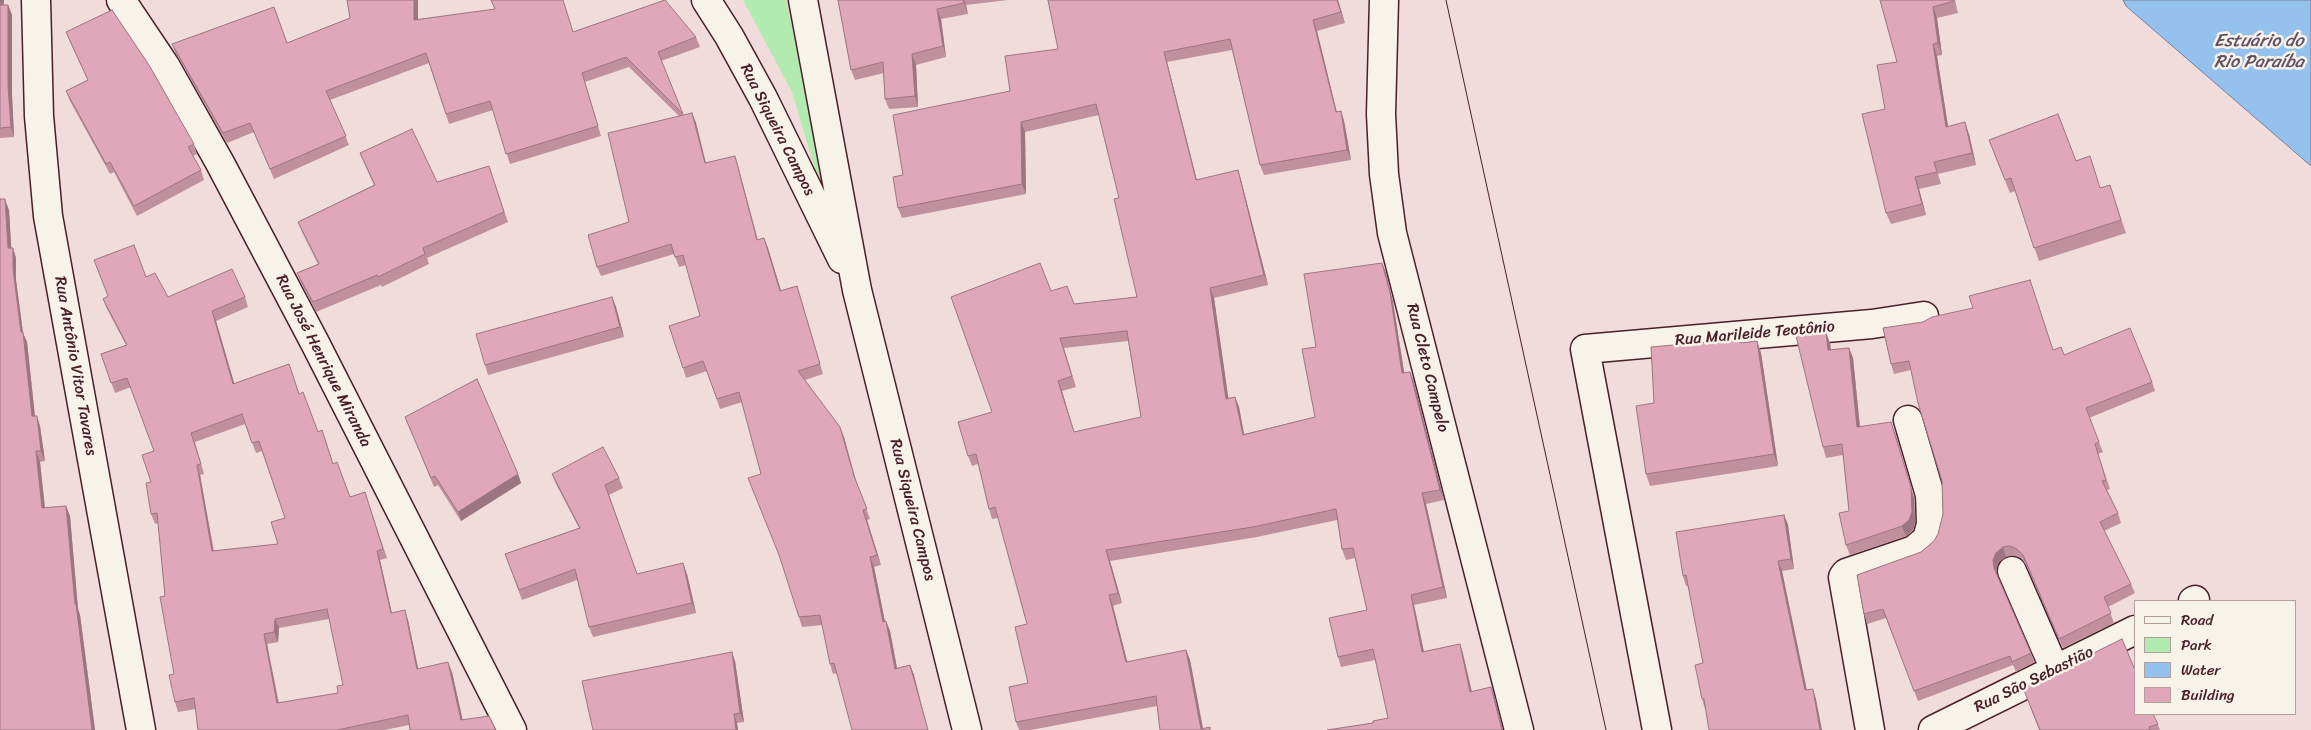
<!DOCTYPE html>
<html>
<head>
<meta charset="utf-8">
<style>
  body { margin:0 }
  #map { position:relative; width:2311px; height:730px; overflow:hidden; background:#f0dcda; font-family:Sriracha,sans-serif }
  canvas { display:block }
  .legend { position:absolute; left:2134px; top:600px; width:162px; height:115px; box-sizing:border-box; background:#f7f3e8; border:1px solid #b29e9c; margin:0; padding:6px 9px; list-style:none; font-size:15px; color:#4a1f2b }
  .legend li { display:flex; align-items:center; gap:10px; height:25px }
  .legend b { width:25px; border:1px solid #b29e9c }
</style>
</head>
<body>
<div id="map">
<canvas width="2311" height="730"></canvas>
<ul class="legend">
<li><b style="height:6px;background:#f7f3e8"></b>Road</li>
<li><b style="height:14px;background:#b1ebb0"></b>Park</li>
<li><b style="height:14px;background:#94c1ee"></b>Water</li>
<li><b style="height:14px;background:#dfa7b9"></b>Building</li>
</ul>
</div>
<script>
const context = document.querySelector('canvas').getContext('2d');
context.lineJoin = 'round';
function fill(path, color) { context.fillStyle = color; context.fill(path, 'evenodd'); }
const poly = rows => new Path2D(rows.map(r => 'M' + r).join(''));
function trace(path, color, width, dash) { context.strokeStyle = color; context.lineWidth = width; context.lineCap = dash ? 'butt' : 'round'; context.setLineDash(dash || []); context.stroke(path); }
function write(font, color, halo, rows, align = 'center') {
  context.font = font + ' Sriracha,sans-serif'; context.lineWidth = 5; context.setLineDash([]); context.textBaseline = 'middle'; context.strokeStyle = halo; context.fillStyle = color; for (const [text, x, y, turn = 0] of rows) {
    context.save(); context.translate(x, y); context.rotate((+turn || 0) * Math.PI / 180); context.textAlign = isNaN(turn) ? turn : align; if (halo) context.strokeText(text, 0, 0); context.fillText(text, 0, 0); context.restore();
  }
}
fill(poly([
  [743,0,786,0,838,233,832,226,792,92]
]), '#b1ebb0');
const water = poly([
  [2123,0,2311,0,2311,166,2126,6,2123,0]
]);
fill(water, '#94c1ee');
trace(water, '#7680a0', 1);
const minor = poly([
  [36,0,39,116,48,216,141,730],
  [121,0,166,67,220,163,315,343,512,730],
  [706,0,729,36,763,98,842,259],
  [803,0,857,290,967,730],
  [1384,0,1381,114,1384,174,1392,233,1519,730],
  [2012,571,2055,670],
  [2193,601,2195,600],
  [1657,730,1585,349,1872,324,1924,316],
  [1870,730,1843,577,1846,573,1914,550,1927,539,1931,524,1930,495,1908,420],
  [1933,730,2135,630]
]);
trace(minor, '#4a1f2b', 31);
trace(minor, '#f7f3e8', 28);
trace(poly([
  [1446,0,1606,730]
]), '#4a1f2b', 1);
fill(poly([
  [0,0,4,0,3,5,8,5,12,15,12,95,14,137,0,138],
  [347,0,418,0,418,20,495,9,491,0,563,0,573,32,696,37,700,47,661,61,683,115,692,113,696,123,706,163,738,166,758,240,768,248,781,291,797,286,823,374,805,380,844,437,857,484,870,519,867,520,881,565,874,567,885,622,886,621,890,631,897,668,910,665,914,675,837,673,833,674,830,664,822,625,802,627,799,617,742,402,720,409,707,371,686,378,683,368,700,316,686,265,679,267,674,254,601,276,597,267,629,222,679,116,629,67,585,82,601,136,510,164,493,110,449,124,429,63,330,100,349,145,274,179,254,132,227,143,176,54,172,44,287,43,350,18],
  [838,0,1008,0,966,5,968,14,941,19,946,57,916,65,918,107,889,109,885,99,884,73,855,80,851,70],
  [1338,0,1345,23,1317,31,1337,112,1341,111,1344,121,1351,160,1264,175,1260,165,1232,50,1167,62,1197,180,1241,180,1268,285,1214,298,1228,398,1235,397,1239,407,1244,434,1315,417,1316,347,1382,263,1386,273,1393,302,1404,373,1414,382,1444,500,1426,504,1447,598,1414,605,1424,652,1460,644,1463,654,1472,692,1495,698,1503,730,1327,730,1373,723,1388,718,1375,660,1341,667,1338,657,1367,610,1355,558,1346,560,1342,549,1337,520,1257,537,1110,561,1122,603,1113,606,1127,662,1186,650,1190,660,1203,728,1211,730,1160,730,1157,706,1031,730,1019,730,1016,722,1028,683,1027,624,998,518,992,519,989,509,978,464,972,466,968,456,992,412,1051,291,1074,304,1137,297,1119,198,1099,115,1025,132,1026,194,902,218,898,208,903,175,1010,91,1058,49],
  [1128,341,1141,417,1074,432,1062,391,1076,387,1064,348],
  [1880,0,1955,0,1958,13,1937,18,1942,55,1937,56,1948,127,1969,134,1976,165,1938,174,1941,184,1919,189,1926,215,1891,224,1886,213,1885,109,1897,62],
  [66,32,194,144,197,154,193,156,201,170,204,180,137,216,114,172,110,174,70,101,66,91,88,80,70,42],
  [360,153,437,182,489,166,508,222,427,258,429,264,382,287,381,285,316,312,301,283,297,273,318,264,302,232,298,222,374,185,364,163],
  [1994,153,2076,161,2090,156,2100,188,2114,198,2126,233,2039,261,2015,191,2010,193],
  [9,210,11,248,13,248,16,258,16,280,23,333,27,342,35,416,40,426,45,461,40,462,45,508,66,506,70,516,78,609,80,615,95,730,0,730],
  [146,277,168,297,245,297,248,307,216,321,234,383,299,394,318,432,322,430,333,463,350,497,368,502,387,558,380,560,392,613,408,620,418,668,452,672,462,720,495,728,496,730,410,730,409,725,385,730,198,730,196,709,178,712,175,702,174,674,165,596,158,523,155,524,151,514,151,482,154,451,131,387,115,393,101,354,126,345,107,309,103,299],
  [245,424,256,453,262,451,285,518,278,544,214,551,200,475,204,474,195,442],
  [329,619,343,685,338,693,279,703,267,644,278,642,279,628],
  [612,297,616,307,624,337,488,375,485,365],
  [1883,328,2054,350,2064,355,2152,382,2155,391,2089,418,2103,452,2098,454,2110,489,2107,490,2118,513,2121,523,2104,531,2131,584,2135,593,2108,607,2114,623,2063,648,2026,565,2021,558,2013,555,2006,557,1999,562,1996,570,1997,575,2035,662,2016,672,2013,665,1918,701,1886,618,1867,624,1864,614,1921,552,1934,541,1938,534,1943,514,1942,481,1911,370,1894,374,1891,364],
  [1826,333,1830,343,1831,350,1849,348,1853,358,1860,427,1895,432,1914,498,1915,522,1913,530,1906,536,1850,555,1846,545,1849,511,1843,455,1826,458,1823,447],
  [1757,341,1761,353,1778,466,1650,486,1646,474,1654,403,1741,343],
  [405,417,518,474,521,483,461,521,438,485,434,487],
  [552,474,619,478,623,488,609,495,637,574,687,574,696,613,593,637,589,627,577,580,522,600,505,554,579,528,556,484],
  [1784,515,1788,525,1794,569,1782,571,1806,690,1816,699,1705,709,1702,699,1703,663,1688,586,1686,586,1683,576],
  [735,661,744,722,737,723,738,730,593,730],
  [2023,688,2153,714,2160,730,2039,730]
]), '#c0909f');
fill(poly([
  [0,0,4,0,3,15,0,6],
  [414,0,418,0,418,30,414,20],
  [963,0,964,0,966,5,968,14],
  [1337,0,1338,0,1345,23,1341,12],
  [8,5,12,15,12,95,14,137,11,127,8,85],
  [1933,7,1937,18,1942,55,1938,43],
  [937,9,941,19,946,57,943,46],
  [1313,20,1317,31,1339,122,1336,112],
  [1933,44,1937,56,1950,139,1946,127],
  [1164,52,1167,62,1199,190,1196,180],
  [912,54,916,65,918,107,915,96],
  [1341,111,1344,121,1351,160,1347,150],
  [692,113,696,123,708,173,705,163],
  [1021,122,1025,132,1026,194,1022,184],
  [1965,122,1969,134,1976,165,1972,153],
  [735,156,738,166,760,250,757,240],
  [1238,170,1241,180,1268,285,1264,275],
  [1915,177,1919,189,1926,215,1922,204],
  [5,199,9,210,12,259,8,248],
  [764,238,768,248,784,301,780,291],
  [13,248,16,258,16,280,23,333,27,342,36,427,32,416,13,269],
  [1382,263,1386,273,1393,302,1406,384,1402,373],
  [1210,288,1214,298,1230,409,1226,399],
  [612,297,616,307,624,337,620,327],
  [212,311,216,321,237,393,233,384],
  [1826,333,1830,343,1832,360,1828,350],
  [1757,341,1761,353,1778,466,1774,454],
  [1849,348,1853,358,1861,438,1857,427],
  [1410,372,1414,382,1444,500,1440,490],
  [1058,381,1062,391,1077,442,1074,432],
  [1235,397,1239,407,1246,445,1243,435],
  [37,416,40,426,45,461,41,451],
  [1891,422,1914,498,1915,522,1913,530,1906,536,1902,526],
  [840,427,844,437,857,486,854,476],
  [36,451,40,462,46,519,42,508],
  [197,465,200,475,215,561,212,551],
  [518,474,521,483,461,521,458,512],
  [1422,493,1426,504,1447,598,1443,587],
  [66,506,70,516,78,609,80,615,95,730,92,730,75,604],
  [863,510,867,520,881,565,877,555],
  [1784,515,1788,525,1794,569,1791,559],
  [2003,547,2006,557,1999,562,1996,570,1998,577,1994,568,1993,560,1996,553],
  [1106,550,1110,561,1122,603,1118,593],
  [377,551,380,560,394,623,391,613],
  [870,557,874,567,887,632,883,622],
  [1778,561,1782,571,1809,700,1805,690],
  [683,563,687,574,696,613,692,603],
  [1109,595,1113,606,1130,672,1126,662],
  [1411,595,1414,605,1426,662,1422,652],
  [405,610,408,620,420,678,417,669],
  [275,619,279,628,278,642,274,632],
  [886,621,890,631,899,679,895,669],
  [264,634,267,644,280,713,277,703],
  [1460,644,1463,654,1474,702,1470,692],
  [1186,650,1190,660,1203,730,1201,730],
  [732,652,735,661,744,722,740,713],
  [448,662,452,672,465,730,461,720],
  [910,665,914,675,928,730],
  [1491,687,1495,698,1503,730,1502,730],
  [1813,689,1816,699,1822,730,1820,730],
  [734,714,737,723,738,730,736,730]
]), '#9c7582');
const building = poly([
  [347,0,414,0,414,20,495,9,491,0,563,0,573,32,665,0,696,37,658,52,683,114,626,57,582,73,598,126,506,154,490,101,446,114,426,53,326,91,346,136,270,169,250,123,223,133,172,44,274,7,287,43,350,18,347,0],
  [838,0,963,0,964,3,937,9,943,46,912,54,915,96,885,99,883,62,851,70,838,0],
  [1048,0,1337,0,1341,12,1313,20,1336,112,1341,111,1347,150,1260,165,1230,39,1164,52,1196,180,1238,170,1264,275,1210,288,1226,399,1235,397,1243,435,1315,417,1302,349,1316,347,1304,274,1382,263,1390,292,1402,373,1410,372,1440,490,1422,493,1443,587,1411,595,1422,652,1460,644,1470,692,1491,687,1502,730,1327,730,1373,723,1373,721,1388,718,1373,649,1338,657,1329,618,1367,610,1353,548,1342,549,1336,509,1253,527,1106,550,1118,593,1109,595,1126,662,1186,650,1201,729,1210,727,1210,730,1160,730,1156,696,1016,722,1009,687,1028,683,1015,627,1027,624,995,507,989,509,976,454,968,456,958,422,992,412,951,297,1040,263,1051,291,1067,286,1074,304,1137,297,1114,199,1119,198,1096,104,1021,122,1022,184,898,208,893,177,903,175,893,115,1010,91,1005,56,1058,49,1048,0],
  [1127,331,1141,417,1074,432,1058,381,1072,376,1060,338,1127,331],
  [1880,0,1954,0,1954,1,1933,7,1938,43,1933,44,1946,127,1965,122,1972,153,1934,162,1937,172,1915,177,1922,204,1886,213,1862,114,1885,109,1877,65,1897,62,1880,0],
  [0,5,8,5,8,85,11,127,0,128,0,5],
  [112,10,149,65,194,144,188,147,201,170,134,206,110,162,106,164,66,91,88,80,66,32,112,10],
  [692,113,705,163,735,156,757,240,764,238,780,291,797,286,820,364,798,371,840,427,854,476,867,509,863,510,877,555,870,557,883,622,886,621,895,669,910,665,928,730,852,730,834,663,830,664,820,615,799,617,779,555,748,478,761,474,739,392,717,399,703,361,683,368,669,326,700,316,683,255,675,257,671,244,597,267,588,235,629,222,608,133,692,113],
  [2058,114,2076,161,2090,156,2100,188,2110,185,2121,220,2034,248,2011,178,2005,180,1989,140,2058,114],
  [412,129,437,182,489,166,504,212,423,248,425,254,378,277,377,275,313,302,297,273,319,264,298,222,375,185,360,153,412,129],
  [0,199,5,199,8,248,13,248,13,269,21,332,23,332,32,416,37,416,41,451,36,451,42,508,66,506,75,604,76,604,92,730,0,730,0,199],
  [134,245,146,277,155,273,168,297,232,269,245,297,212,311,233,384,289,364,299,394,303,392,318,432,322,430,333,464,337,462,350,497,365,492,383,549,377,551,391,613,405,610,417,669,448,662,461,720,489,716,495,728,495,730,410,730,408,715,337,730,198,730,194,698,175,702,169,675,174,674,160,597,165,596,157,513,151,514,146,483,151,482,142,455,154,451,127,378,111,383,101,354,127,345,103,299,108,296,94,260,134,245],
  [242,414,252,443,259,441,285,518,271,522,278,544,212,551,197,465,201,464,191,433,242,414],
  [327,609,343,685,337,686,338,693,277,703,264,634,274,632,275,619,327,609],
  [2030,280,2053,350,2061,347,2064,355,2130,328,2152,382,2086,408,2099,442,2095,444,2106,480,2102,481,2118,513,2100,522,2131,584,2104,597,2111,613,2059,639,2023,555,2017,549,2010,546,2003,547,1996,553,1993,560,1994,568,2031,653,2012,662,2010,656,1914,691,1883,609,1864,614,1857,575,1921,552,1934,541,1938,534,1943,514,1942,481,1918,403,1909,361,1891,364,1883,328,1923,322,1932,317,1973,308,1969,296,2030,280],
  [612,297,620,327,485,365,476,334,612,297],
  [1826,333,1828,350,1849,348,1857,427,1891,422,1911,487,1912,512,1909,520,1902,526,1846,545,1839,513,1849,511,1842,444,1823,447,1796,336,1826,333],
  [1740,339,1741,343,1757,341,1774,454,1646,474,1636,406,1654,403,1651,347,1740,339],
  [477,379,518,474,458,512,435,476,431,478,405,417,477,379],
  [603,447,619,478,605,485,637,574,683,563,692,603,589,627,575,569,519,590,505,554,580,528,552,474,603,447],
  [1784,515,1791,559,1778,561,1805,690,1813,689,1820,730,1709,730,1704,699,1702,699,1695,665,1703,663,1686,575,1683,576,1676,532,1784,515],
  [2122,639,2135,670,2135,714,2153,714,2158,724,2149,727,2150,730,2040,730,2023,688,2122,639],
  [732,652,740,713,734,714,736,730,593,730,582,681,732,652]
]);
fill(building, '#dfa7b9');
trace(building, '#9c7582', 1);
write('16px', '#4a1f2b', '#f7f3e8', [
  ["Rua Siqueira Campos",777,130,63],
  ["Rua Marileide Teotônio",1755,334,-5],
  ["Rua José Henrique Miranda",323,361,63],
  ["Rua Antônio Vitor Tavares",75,366,80],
  ["Rua Cleto Campelo",1427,368,76],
  ["Rua Siqueira Campos",912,510,76],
  ["Rua São Sebastião",2034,680,-26]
]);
write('italic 18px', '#605066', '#f7f3e8', [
  ["Estuário do",2259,41],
  ["Rio Paraíba",2259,62]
]);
</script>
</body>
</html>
